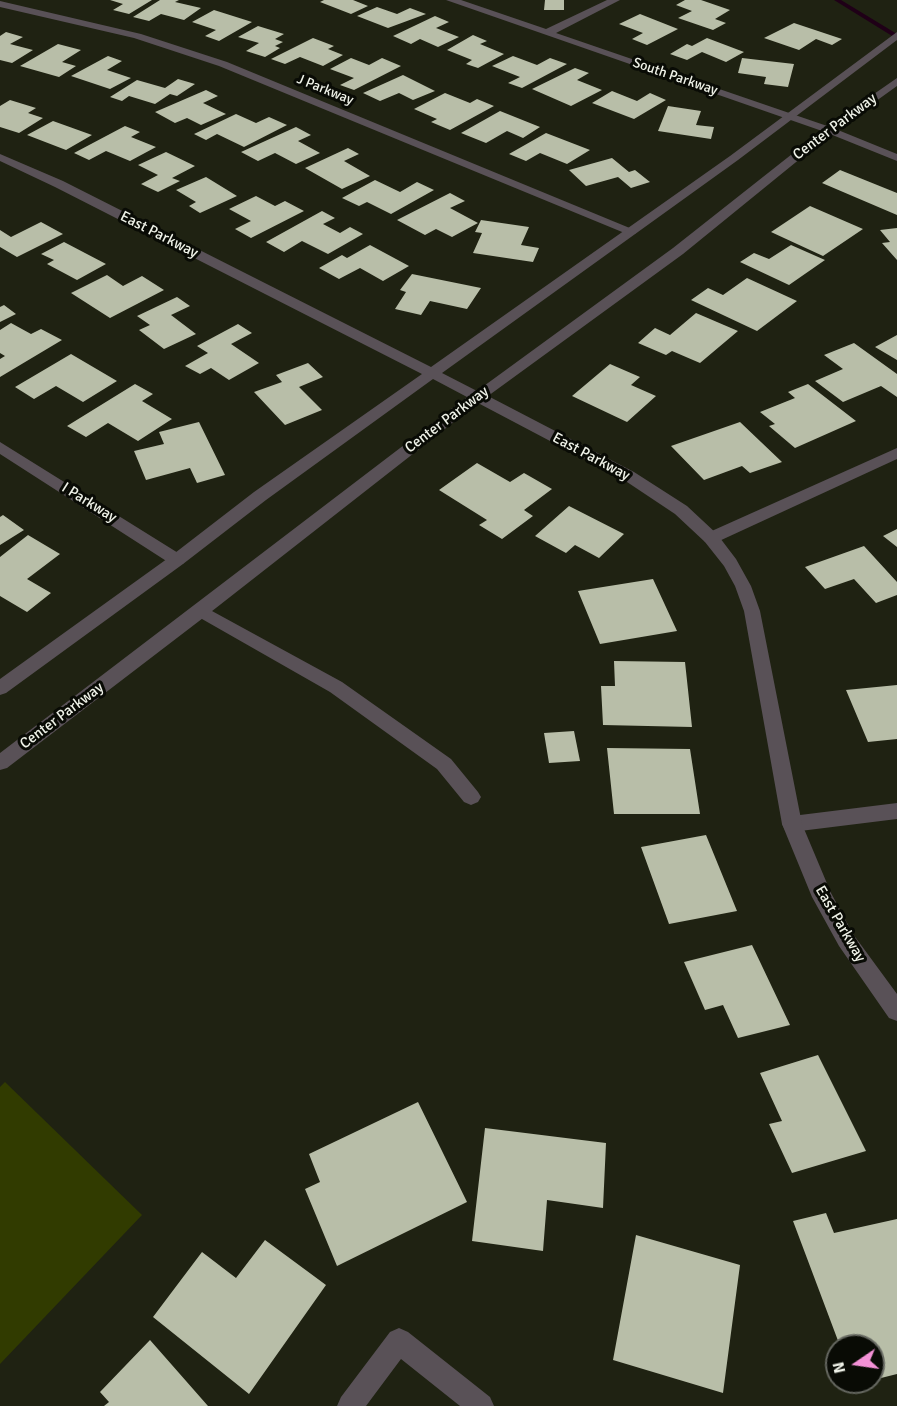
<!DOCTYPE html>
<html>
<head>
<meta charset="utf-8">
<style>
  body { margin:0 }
  #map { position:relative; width:897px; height:1406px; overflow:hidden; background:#1f2212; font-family:Signika,sans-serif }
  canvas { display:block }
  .north { position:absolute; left:825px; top:1334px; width:60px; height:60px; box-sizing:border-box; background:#090b05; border:2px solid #656760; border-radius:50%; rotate:257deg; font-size:16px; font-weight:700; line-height:24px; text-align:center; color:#eff2e8 }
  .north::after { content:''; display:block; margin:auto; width:21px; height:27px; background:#f391d6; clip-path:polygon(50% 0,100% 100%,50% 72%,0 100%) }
</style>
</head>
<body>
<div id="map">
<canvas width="897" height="1406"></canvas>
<div class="north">N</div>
</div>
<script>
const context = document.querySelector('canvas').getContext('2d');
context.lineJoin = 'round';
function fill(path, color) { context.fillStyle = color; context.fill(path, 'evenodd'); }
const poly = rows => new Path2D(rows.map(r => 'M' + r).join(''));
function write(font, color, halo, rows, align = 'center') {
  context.font = font + ' Signika,sans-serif'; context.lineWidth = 6; context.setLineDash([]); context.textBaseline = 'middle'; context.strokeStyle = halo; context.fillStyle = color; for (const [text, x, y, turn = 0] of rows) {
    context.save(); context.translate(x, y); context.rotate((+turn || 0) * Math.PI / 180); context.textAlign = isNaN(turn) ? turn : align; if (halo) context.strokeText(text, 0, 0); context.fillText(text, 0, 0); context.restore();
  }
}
fill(poly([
  [5,1082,142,1215,0,1364,0,1087]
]), '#313b00');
fill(poly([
  [834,0,841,0,897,34,897,39,834,0]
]), '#1f0017');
fill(poly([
  [110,0,152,0,129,14,113,10,123,4],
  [160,0,179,0,175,2,201,8,184,20,161,14,149,21,133,17],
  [324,0,353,0,368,6,351,14,320,2],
  [545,0,564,0,564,10,544,10],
  [685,0,701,0,730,10,715,19,726,23,713,30,678,18,692,11,676,5],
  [377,7,397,14,410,8,426,14,388,28,357,16],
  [214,10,252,22,219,41,205,36,216,30,192,22],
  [640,14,678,29,647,45,632,39,643,33,619,24],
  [435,16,449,22,436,28,459,37,438,47,420,39,411,44,393,36],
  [794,23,842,39,832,45,816,39,799,50,764,38],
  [258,26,284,34,275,39,283,42,275,46,280,48,265,57,246,51,259,43,238,37],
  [6,32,23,37,10,44,33,50,12,63,0,60,0,36],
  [473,35,487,41,480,44,504,54,478,68,466,64,472,60,447,50],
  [313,38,334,46,328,49,343,55,323,66,300,57,285,64,271,59],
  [707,38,744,52,726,62,702,52,687,60,670,54,687,44,692,46],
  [58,44,81,50,62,62,76,66,59,77,20,66],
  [108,56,122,61,107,70,131,78,110,89,71,76],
  [513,56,537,65,550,58,567,64,522,88,508,83,520,77,492,66],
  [351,58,369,65,382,58,401,66,354,90,340,85,354,78,330,69],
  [742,58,794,64,788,87,764,84,766,77,738,73],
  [575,68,589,73,577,80,602,90,571,106,532,89],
  [403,75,435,91,413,100,399,93,380,101,363,93],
  [178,79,195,84,177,96,170,94,155,104,129,96,122,101,110,97,137,80,165,88],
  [206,90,218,96,203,103,226,114,201,125,187,118,175,123,155,112],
  [612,91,637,101,650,93,666,100,634,119,592,103],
  [445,93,470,103,477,99,494,106,450,130,431,122,437,119,414,109],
  [10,100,36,108,28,113,43,118,19,133,0,127,0,106],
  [668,106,701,111,696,125,714,127,711,139,658,131],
  [500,111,540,127,523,138,507,131,486,143,461,133],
  [236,114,256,123,269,117,287,125,244,147,217,134,206,140,194,134],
  [53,121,92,135,66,150,27,135],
  [125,126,140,132,131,137,156,147,130,161,106,151,89,160,74,153],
  [296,127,311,135,298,141,320,153,296,164,275,153,258,161,241,152],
  [546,133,590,150,567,164,540,153,526,161,509,154],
  [348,148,359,154,344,161,370,176,342,189,305,168],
  [166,152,195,166,172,178,180,181,158,192,141,184,158,175,138,165],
  [612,158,629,172,635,170,650,182,631,188,618,177,586,186,569,170],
  [840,170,897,193,897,215,822,183],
  [206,177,237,196,200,213,189,206,196,202,176,190],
  [375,180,400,192,417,182,434,190,391,214,367,202,359,206,342,198],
  [450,193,465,201,450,208,478,223,452,237,436,229,425,235,397,220],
  [256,196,275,206,285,201,304,211,251,238,235,229,251,221,229,209],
  [810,206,863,229,823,256,771,232],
  [322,211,335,218,323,224,340,233,350,227,363,234,328,254,302,241,284,252,266,242],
  [481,220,529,227,521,245,539,248,533,262,473,253,482,233,475,232],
  [41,222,63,234,17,257,0,247,0,230,11,237],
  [897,228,897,260,882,243,890,242,880,230],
  [64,242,106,264,77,280,47,264,54,260,41,254],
  [370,245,409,266,383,281,360,268,339,279,319,268,342,255,347,258],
  [791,245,825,260,789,285,740,262,754,253,769,259],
  [412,274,481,288,467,309,430,301,421,315,395,309,406,292,400,290],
  [107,275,123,286,142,276,164,290,110,318,71,293],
  [747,278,797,301,757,331,691,300,708,288,723,295],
  [177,297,190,306,171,315,196,334,164,349,139,330,150,325,137,316],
  [4,305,16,314,0,322,0,307],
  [696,313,738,331,700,363,672,351,666,355,638,343,655,328,670,335],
  [11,323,31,334,41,329,62,340,0,377,0,359,5,356,0,353,0,330],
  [238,324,252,333,231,344,259,363,229,380,211,368,200,374,185,366,208,353,197,346],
  [897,335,897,360,875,347],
  [854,343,897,374,897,397,881,386,843,402,815,381,843,369,824,355],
  [71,354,117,381,83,402,56,386,34,399,15,387],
  [308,363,323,377,299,387,322,410,285,425,254,392,282,382,276,375],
  [610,364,640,377,631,385,656,396,627,422,572,396],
  [135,384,153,394,142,401,172,419,138,441,108,423,86,437,67,426],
  [808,384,856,421,795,448,769,426,775,424,760,412,795,398,788,392],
  [199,422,225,475,197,483,190,468,146,480,134,451,164,444,159,432],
  [740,422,782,462,750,473,742,466,704,480,671,446],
  [477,463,510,482,524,473,552,489,524,510,533,516,502,539,479,525,487,520,439,490],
  [569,506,624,534,599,558,575,545,566,553,535,536],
  [3,515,24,530,0,545,0,517],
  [897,529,897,547,883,536],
  [28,535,60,554,27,579,51,593,27,612,0,596,0,557],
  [864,546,897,582,897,595,876,603,854,579,825,589,805,567],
  [653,579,677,631,600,644,578,591],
  [614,661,685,662,692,727,603,725,601,686,615,686],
  [897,685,897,739,868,742,846,690],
  [574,731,580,761,549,763,544,733],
  [607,748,690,749,700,814,614,814],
  [706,835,737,911,669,924,641,847],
  [752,945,790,1025,738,1038,723,1005,705,1010,684,962],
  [818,1055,866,1151,792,1173,769,1124,782,1121,760,1073],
  [418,1102,467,1202,337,1266,305,1189,320,1182,309,1154],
  [485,1128,606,1143,603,1208,547,1200,543,1251,472,1241],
  [826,1213,834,1233,897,1219,897,1374,873,1380,873,1346,840,1346,793,1221],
  [636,1235,740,1265,723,1393,613,1360],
  [265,1240,326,1285,249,1394,153,1317,202,1252,236,1278],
  [150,1340,208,1406,104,1406,109,1402,100,1392]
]), '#b8bea8');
fill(poly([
  [201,605,342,682,451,759,478,792,481,797,478,802,471,805,464,802,437,769,330,692,195,615,193,611,195,607,201,605]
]), '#595157');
fill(poly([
  [446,0,461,0,546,29,607,0,620,0,556,33,833,128,897,154,897,161,825,132,446,0],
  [0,1,141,34,227,62,637,231,635,234,627,234,219,66,134,38,0,7,0,1],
  [0,442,183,556,185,560,183,564,171,564,0,454,0,442],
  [897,448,897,459,717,542,711,544,705,542,703,538,705,534,897,448],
  [897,803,897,819,792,832,785,830,782,824,785,818,792,816,897,803],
  [399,1328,408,1332,490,1397,494,1406,460,1406,401,1359,366,1406,337,1406,341,1397,390,1332,399,1328]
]), '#595157');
fill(poly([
  [897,32,897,40,738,160,442,373,477,391,673,248,825,128,897,78,897,86,833,132,683,254,488,396,634,472,687,506,717,534,736,559,751,586,760,611,802,824,831,893,853,934,897,994,897,1021,889,1018,839,946,812,897,782,824,744,611,735,586,724,566,705,542,675,514,624,480,478,403,207,615,7,768,0,770,0,753,467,397,433,379,266,500,183,564,6,693,0,695,0,679,171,556,254,492,422,374,55,187,0,161,0,154,63,181,431,367,730,156,897,32]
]), '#595157');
write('14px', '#eff2e8', '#090b05', [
  ["South Parkway",675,77,19],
  ["J Parkway",325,90,22]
]);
write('15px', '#eff2e8', '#090b05', [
  ["Center Parkway",835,127,-37],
  ["East Parkway",159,235,27],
  ["Center Parkway",447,420,-37],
  ["East Parkway",591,457,28],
  ["I Parkway",89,503,32],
  ["Center Parkway",62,716,-37],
  ["East Parkway",840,924,60]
]);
</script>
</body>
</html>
